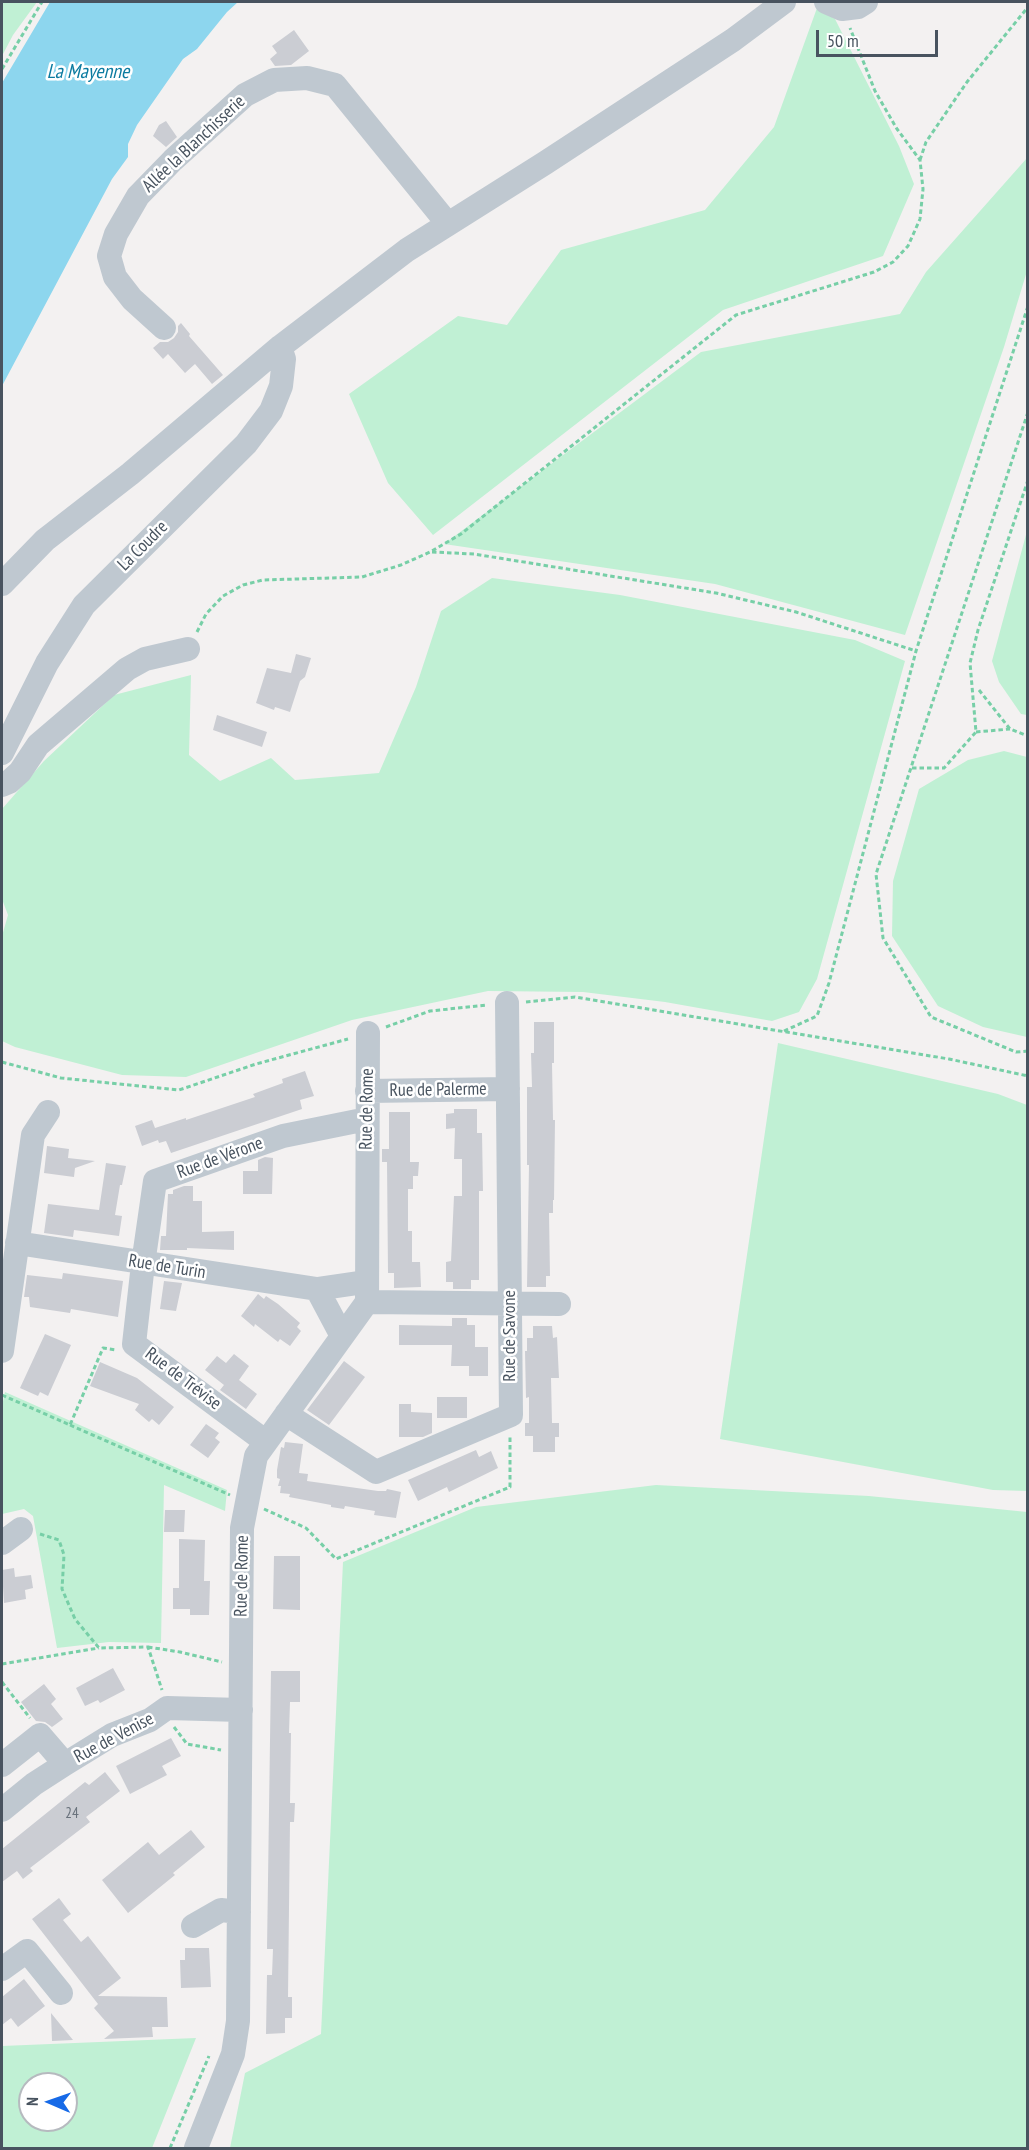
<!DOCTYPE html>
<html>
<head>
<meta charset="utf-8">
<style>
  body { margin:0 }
  #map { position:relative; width:1029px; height:2150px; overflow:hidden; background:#f3f1f1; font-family:"PT Sans Narrow",sans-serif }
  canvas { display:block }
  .frame { position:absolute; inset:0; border:3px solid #48535f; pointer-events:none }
  .north { position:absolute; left:18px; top:2072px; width:60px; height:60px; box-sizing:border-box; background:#fff; border:2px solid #b6babf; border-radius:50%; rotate:272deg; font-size:16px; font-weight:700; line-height:24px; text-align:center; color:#48535f }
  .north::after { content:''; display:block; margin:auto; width:21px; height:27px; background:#176ae7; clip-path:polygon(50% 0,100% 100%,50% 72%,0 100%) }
  .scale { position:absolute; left:816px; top:30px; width:122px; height:27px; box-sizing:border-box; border:3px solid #48535f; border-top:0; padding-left:8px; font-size:18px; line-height:21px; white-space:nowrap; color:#48535f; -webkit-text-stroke:4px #fff; paint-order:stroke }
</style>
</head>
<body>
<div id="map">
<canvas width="1029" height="2150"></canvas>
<div class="frame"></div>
<div class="north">N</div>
<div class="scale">50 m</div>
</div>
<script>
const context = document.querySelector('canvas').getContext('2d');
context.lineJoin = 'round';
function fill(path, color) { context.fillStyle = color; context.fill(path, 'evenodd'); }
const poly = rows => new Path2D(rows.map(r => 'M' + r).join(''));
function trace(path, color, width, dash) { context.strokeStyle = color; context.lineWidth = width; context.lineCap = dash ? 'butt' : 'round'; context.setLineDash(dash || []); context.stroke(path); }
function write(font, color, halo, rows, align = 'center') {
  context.font = font + ' "PT Sans Narrow",sans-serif'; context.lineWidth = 5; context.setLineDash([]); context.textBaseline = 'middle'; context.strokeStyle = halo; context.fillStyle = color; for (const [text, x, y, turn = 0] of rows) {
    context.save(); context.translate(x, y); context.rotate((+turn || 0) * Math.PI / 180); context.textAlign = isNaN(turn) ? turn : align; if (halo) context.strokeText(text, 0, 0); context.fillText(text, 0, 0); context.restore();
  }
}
fill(poly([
  [2,2,37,2,13,35,2,56],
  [817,8,835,19,899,146,914,184,883,256,723,310,433,535,388,483,349,394,458,316,507,325,561,250,705,210,774,127],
  [1027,158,1027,271,1004,347,905,635,715,584,444,544,701,352,900,314,926,272],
  [1027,531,1027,715,1021,714,999,682,992,661],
  [492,578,620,595,855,640,905,661,817,979,799,1012,772,1021,665,1002,583,992,488,991,352,1020,186,1077,122,1075,15,1047,2,1041,2,936,8,915,2,899,2,809,44,761,114,695,191,675,189,755,220,781,271,758,295,780,379,773,416,687,441,611],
  [1004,751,1027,757,1027,1037,983,1027,938,1006,892,936,893,881,919,789,968,760],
  [778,1043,998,1094,1027,1105,1027,1491,993,1490,720,1439],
  [5,1392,227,1490,225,1511,164,1485,161,1643,109,1642,57,1648,33,1516,24,1509,2,1514,2,1406],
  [656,1485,869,1496,1027,1512,1027,2148,230,2148,245,2073,321,2034,343,1562,476,1507],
  [196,2038,152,2148,2,2148,2,2046],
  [30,2084,66,2084,66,2120,30,2120]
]), '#c0f0d4');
fill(poly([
  [50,2,238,2,227,12,197,49,183,59,137,125,128,144,128,157,112,179,2,386,2,83]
]), '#8dd6ee');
fill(poly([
  [294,30,309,51,291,65,275,66,270,59,277,53,272,46],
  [166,121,177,137,166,147,153,136,159,125],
  [181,323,190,334,189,336,223,375,212,384,195,364,185,373,168,354,163,359,153,348,160,342,168,342,174,338,178,332,178,326],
  [296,654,311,658,305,677,300,681,290,712,275,707,274,710,256,703,267,668,291,673],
  [217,715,267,732,262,747,213,730],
  [534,1022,554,1022,554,1063,552,1063,553,1120,555,1120,554,1200,553,1200,553,1213,549,1213,550,1276,546,1276,546,1287,527,1287,529,1165,527,1165,527,1087,532,1087,531,1053,534,1053],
  [305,1071,314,1096,300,1100,302,1109,171,1153,166,1141,159,1143,158,1140,142,1146,135,1126,152,1120,155,1128,186,1118,186,1120,255,1097,253,1094,283,1083,282,1079],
  [454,1109,477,1109,477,1133,482,1133,483,1191,479,1191,479,1280,471,1280,471,1289,453,1289,453,1282,446,1282,446,1262,451,1261,454,1196,462,1196,462,1159,454,1159,455,1128,446,1129,446,1114,454,1113],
  [389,1112,410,1112,410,1162,419,1162,418,1176,413,1176,413,1189,408,1189,408,1231,412,1231,412,1262,420,1262,421,1287,394,1288,394,1273,388,1273,387,1162,382,1162,382,1149,389,1149],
  [47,1146,69,1149,68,1158,95,1161,75,1168,74,1177,44,1173],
  [265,1157,273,1158,272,1194,243,1194,243,1171,258,1171,258,1160],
  [106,1163,126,1166,122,1185,120,1185,115,1215,122,1216,119,1236,74,1230,73,1237,44,1233,48,1204,99,1210],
  [184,1186,193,1186,193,1201,202,1201,202,1232,234,1231,234,1250,187,1248,187,1250,160,1250,161,1236,166,1236,168,1194,173,1194,173,1190],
  [63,1273,123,1281,118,1317,71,1309,70,1313,30,1307,29,1297,24,1297,27,1275,62,1279],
  [164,1281,182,1283,176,1311,160,1309],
  [258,1294,264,1299,266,1296,278,1304,300,1323,297,1327,301,1331,290,1346,280,1339,278,1342,255,1324,254,1327,241,1316],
  [452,1318,467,1318,467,1325,475,1325,475,1347,488,1347,488,1376,469,1376,469,1366,451,1366,452,1345,399,1345,399,1325,452,1326],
  [533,1326,552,1326,553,1338,557,1337,559,1378,551,1378,552,1423,559,1423,559,1437,555,1437,555,1452,533,1452,533,1436,525,1436,525,1423,529,1423,529,1397,526,1398,525,1351,527,1351,527,1338,533,1338],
  [45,1334,71,1345,48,1396,40,1392,38,1396,20,1388],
  [234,1354,249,1366,239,1380,257,1394,246,1409,220,1390,224,1385,205,1370,217,1356,226,1363],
  [344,1361,365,1377,329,1425,307,1410],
  [100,1362,137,1378,174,1407,159,1425,152,1419,149,1422,135,1410,139,1404,90,1386],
  [437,1397,467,1397,467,1418,437,1418],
  [399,1404,411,1404,411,1412,432,1413,432,1433,423,1437,399,1437],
  [206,1424,219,1433,215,1438,220,1442,208,1458,190,1445],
  [285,1442,303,1444,299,1473,308,1474,307,1481,378,1491,386,1491,387,1489,401,1492,396,1518,374,1515,375,1511,345,1506,344,1509,331,1507,331,1505,289,1497,290,1494,280,1493,281,1486,278,1486,280,1479,277,1478,277,1470,281,1447,284,1448],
  [476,1450,479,1457,491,1451,498,1468,449,1492,447,1487,418,1501,408,1480],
  [165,1510,185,1510,184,1532,164,1532],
  [179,1539,205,1540,204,1581,210,1581,209,1615,190,1615,190,1609,173,1609,173,1588,179,1588],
  [274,1556,300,1556,300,1610,273,1609],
  [14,1568,15,1577,31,1575,33,1588,25,1590,26,1599,4,1603,2,1570],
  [113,1668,125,1690,100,1703,98,1700,85,1706,76,1688],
  [271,1671,300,1671,300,1702,290,1702,289,1733,291,1733,290,1803,295,1803,294,1822,290,1822,289,1908,288,1997,292,1997,292,2018,285,2018,285,2033,266,2034,267,1975,272,1975,273,1949,267,1949],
  [44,1684,56,1699,51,1704,63,1719,52,1727,45,1722,36,1721,21,1702],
  [171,1738,181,1756,162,1766,167,1775,130,1794,116,1766],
  [105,1772,120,1791,86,1817,90,1822,30,1868,33,1871,23,1879,17,1871,2,1882,2,1849,85,1782,89,1785],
  [191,1830,205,1847,173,1873,175,1875,128,1913,102,1880,148,1842,159,1855],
  [59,1898,71,1914,63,1920,81,1942,88,1936,121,1978,98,1996,167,1997,168,2027,152,2027,153,2037,104,2039,114,2031,94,2008,98,2004,32,1919],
  [185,1948,209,1948,211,1987,181,1988,180,1960,185,1960],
  [24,1979,45,2006,18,2027,11,2018,2,2025,2,1997],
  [51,2013,73,2040,52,2041]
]), '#cbcdd3');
trace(poly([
  [2,69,42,2],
  [920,160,926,142,967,82,1028,7],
  [1028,412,876,874,883,938,931,1017,1016,1052,1028,1051],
  [432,552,474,554,716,593,796,612,916,651],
  [197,632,206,614,223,596,243,585,263,580,362,577,401,565,430,552,461,534,736,315,874,272,893,262,908,246,920,219,923,189,920,160,897,129,875,91,850,28],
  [979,690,1010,729,1028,736],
  [976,732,1010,729],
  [912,768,944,768,976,732,970,663,978,630,1028,480],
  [526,1002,575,997,949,1059,1028,1076],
  [386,1027,430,1011,487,1005],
  [784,1031,817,1016,829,983,916,651,1028,306],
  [2,1062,61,1078,179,1090,256,1064,348,1039],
  [2,1395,70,1425,103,1348,116,1350],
  [70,1425,230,1495],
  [264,1509,306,1528,336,1559,510,1487,510,1435],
  [40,1534,59,1540,64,1555,62,1589,75,1619,99,1648,148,1647,162,1690],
  [148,1647,180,1652,222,1662],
  [2,1664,99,1648],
  [2,1682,30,1718],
  [174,1727,187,1744,221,1750],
  [170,2148,209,2056]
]), '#77cfa7', 3, [4.5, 3]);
trace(poly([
  [826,2,842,9,858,7,866,2],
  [164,328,132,299,115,277,109,256,116,234,138,196,173,160,245,95,274,80,307,78,335,85,448,224],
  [2,584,45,540,130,474,280,347,407,250,545,163,733,40,784,2],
  [2,753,47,663,84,605,246,444,271,411,281,386,284,359,280,347],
  [2,785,9,782,20,772,38,745,127,669,145,659,188,649],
  [367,1091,508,1089],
  [17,1243,317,1289,365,1282],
  [317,1289,342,1336],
  [367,1302,559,1304],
  [2,1351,33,1135,48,1112],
  [286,1414,376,1472,511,1415,507,1003],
  [266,1442,134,1344,143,1264,155,1181,283,1136,367,1119],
  [2,1543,21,1529],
  [2,1765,40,1735,65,1764],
  [2,1810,34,1784,65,1764,112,1735,150,1720,167,1708,241,1710],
  [193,1926,221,1910,239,1912],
  [2,1969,27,1951,61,1993],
  [196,2148,233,2054,238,2021,242,1528,256,1456,367,1302,368,1033]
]), '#bfc8d0', 24);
write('15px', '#69727c', null, [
  ["24",72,1814]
]);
write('18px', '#48535f', '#fff', [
  ["Allée la Blanchisserie",194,144,-43],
  ["La Coudre",143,546,-45],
  ["Rue de Palerme",438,1090,-1],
  ["Rue de Rome",367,1109,-89],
  ["Rue de Vérone",220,1158,-20],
  ["Rue de Turin",167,1267,9],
  ["Rue de Savone",510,1336,-90],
  ["Rue de Trévise",183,1379,37],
  ["Rue de Rome",242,1576,-89],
  ["Rue de Venise",114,1738,-28]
]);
write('italic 20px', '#0c7ba0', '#fff', [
  ["La Mayenne",88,72]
]);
</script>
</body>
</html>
